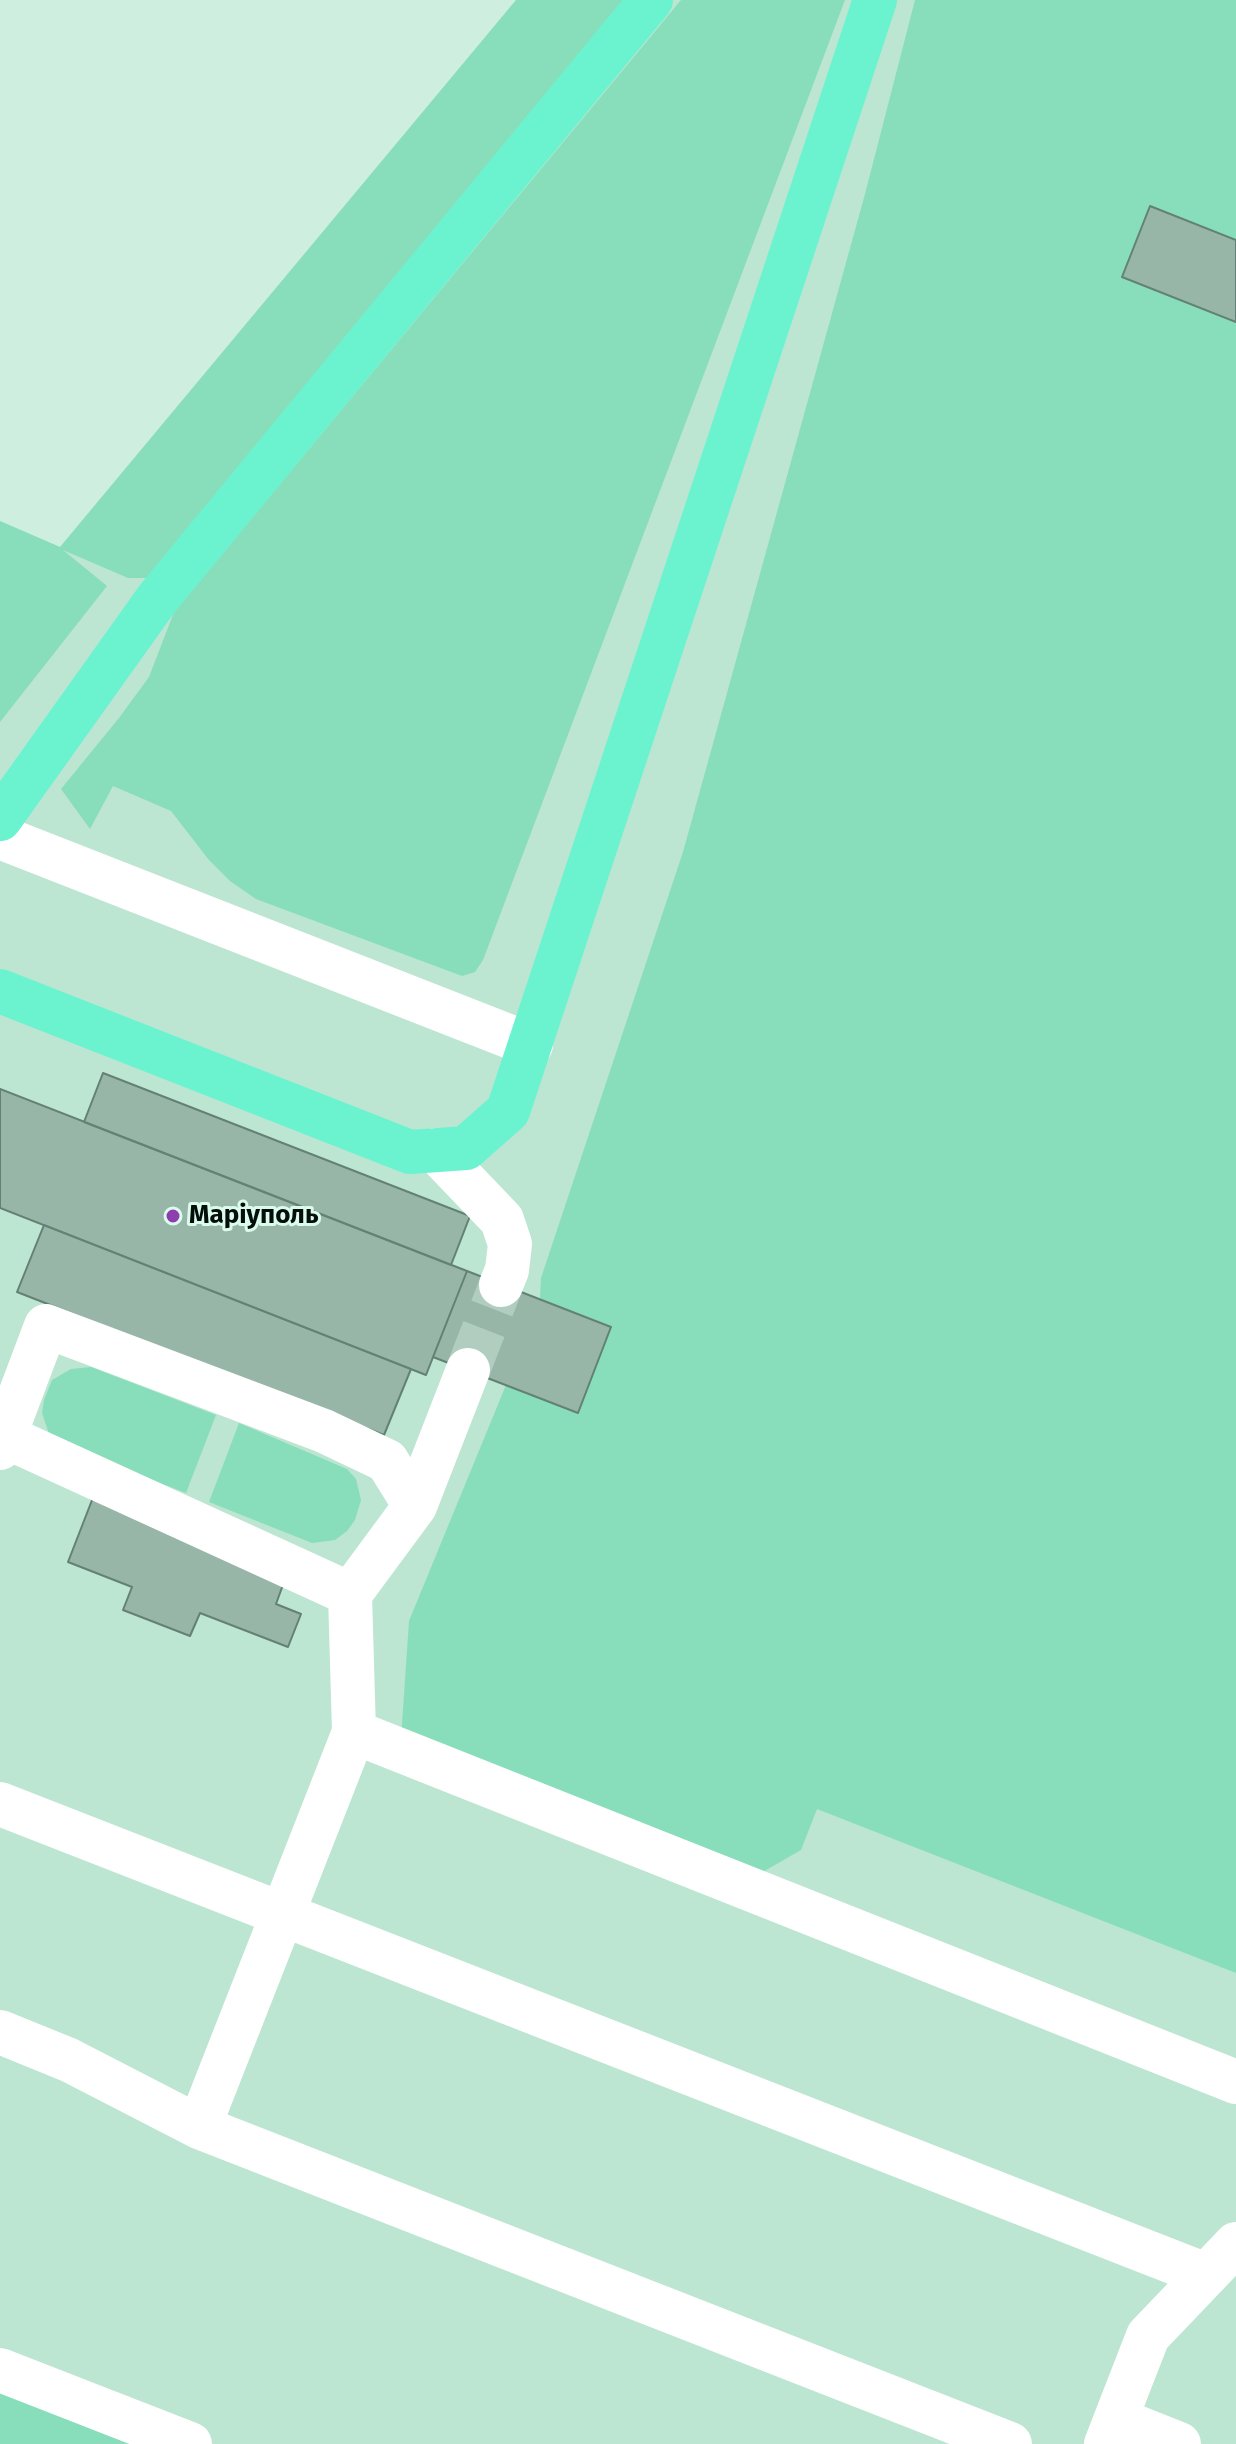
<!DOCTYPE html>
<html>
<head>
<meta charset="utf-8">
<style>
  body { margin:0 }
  canvas { display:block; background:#ceefe0 }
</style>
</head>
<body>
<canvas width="1236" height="2444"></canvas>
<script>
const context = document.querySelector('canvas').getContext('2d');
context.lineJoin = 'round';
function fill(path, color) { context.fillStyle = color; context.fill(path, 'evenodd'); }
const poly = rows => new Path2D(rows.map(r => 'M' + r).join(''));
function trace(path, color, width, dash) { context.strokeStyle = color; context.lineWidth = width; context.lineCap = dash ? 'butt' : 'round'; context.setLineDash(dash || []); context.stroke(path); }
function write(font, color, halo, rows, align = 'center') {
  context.font = font + ' "Fira Sans",sans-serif'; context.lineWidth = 6; context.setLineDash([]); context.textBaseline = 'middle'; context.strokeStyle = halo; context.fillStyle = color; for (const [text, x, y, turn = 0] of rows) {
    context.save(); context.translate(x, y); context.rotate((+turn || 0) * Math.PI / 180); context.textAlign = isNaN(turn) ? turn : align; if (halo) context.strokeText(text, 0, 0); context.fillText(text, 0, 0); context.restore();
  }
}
fill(poly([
  [516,0,1236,0,1236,2444,0,2444,0,521,60,547]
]), '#bce5d2');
fill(poly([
  [516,0,628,0,149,578,128,578,63,550,107,586,0,722,0,521,60,547],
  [681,0,845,0,483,960,475,972,462,976,256,899,230,881,209,860,171,811,113,786,90,829,61,789,119,718,149,677,174,612],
  [915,0,1236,0,1236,1973,817,1809,801,1850,754,1877,401,1739,409,1621,506,1385,578,1412,611,1327,540,1300,541,1278,683,852,865,194],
  [91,1367,216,1415,186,1493,61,1445,49,1434,42,1413,44,1400,52,1380,71,1369],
  [239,1423,347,1469,356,1479,361,1500,355,1520,347,1531,335,1540,312,1543,209,1502],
  [0,2391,136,2444,0,2444]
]), '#88debb');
const building = poly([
  [1150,206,1236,240,1236,322,1122,277,1150,206],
  [103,1073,470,1216,451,1265,84,1122,103,1073],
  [0,1089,467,1271,426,1375,0,1208,0,1089],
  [44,1225,411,1369,384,1435,17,1292,44,1225],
  [467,1271,611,1327,578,1413,433,1357,467,1271],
  [94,1495,288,1571,276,1604,301,1614,288,1647,200,1613,190,1636,123,1610,132,1587,68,1562,94,1495]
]);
fill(building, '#97b6a8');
trace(building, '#638174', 2);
trace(poly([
  [468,1370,501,1285]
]), '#b0cdc0', 44, [44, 22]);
trace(poly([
  [0,837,531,1045],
  [435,1150,502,1220,510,1244,507,1270,501,1285],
  [4,1436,350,1594],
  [0,1448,46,1326,324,1431,387,1461,415,1506],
  [354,1732,1236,2082],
  [0,1804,1206,2275],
  [0,2032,69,2060,199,2127,1010,2444],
  [199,2127,354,1732,350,1594,415,1506,468,1370],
  [0,2370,190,2444],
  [1116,2419,1179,2444],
  [1106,2444,1148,2336,1236,2244]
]), '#fff', 44);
trace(poly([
  [0,819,157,599,651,0],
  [0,991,410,1152,466,1148,508,1111,875,0]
]), '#6bf3cf', 44);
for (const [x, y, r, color] of [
  [173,1216,8,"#8f3ead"]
]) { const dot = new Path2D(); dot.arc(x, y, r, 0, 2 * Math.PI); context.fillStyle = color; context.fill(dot); trace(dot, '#dbfced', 3); }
write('bold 26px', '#040e0a', '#dbfced', [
  ["Маріуполь",189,1216]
], 'left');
</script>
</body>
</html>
